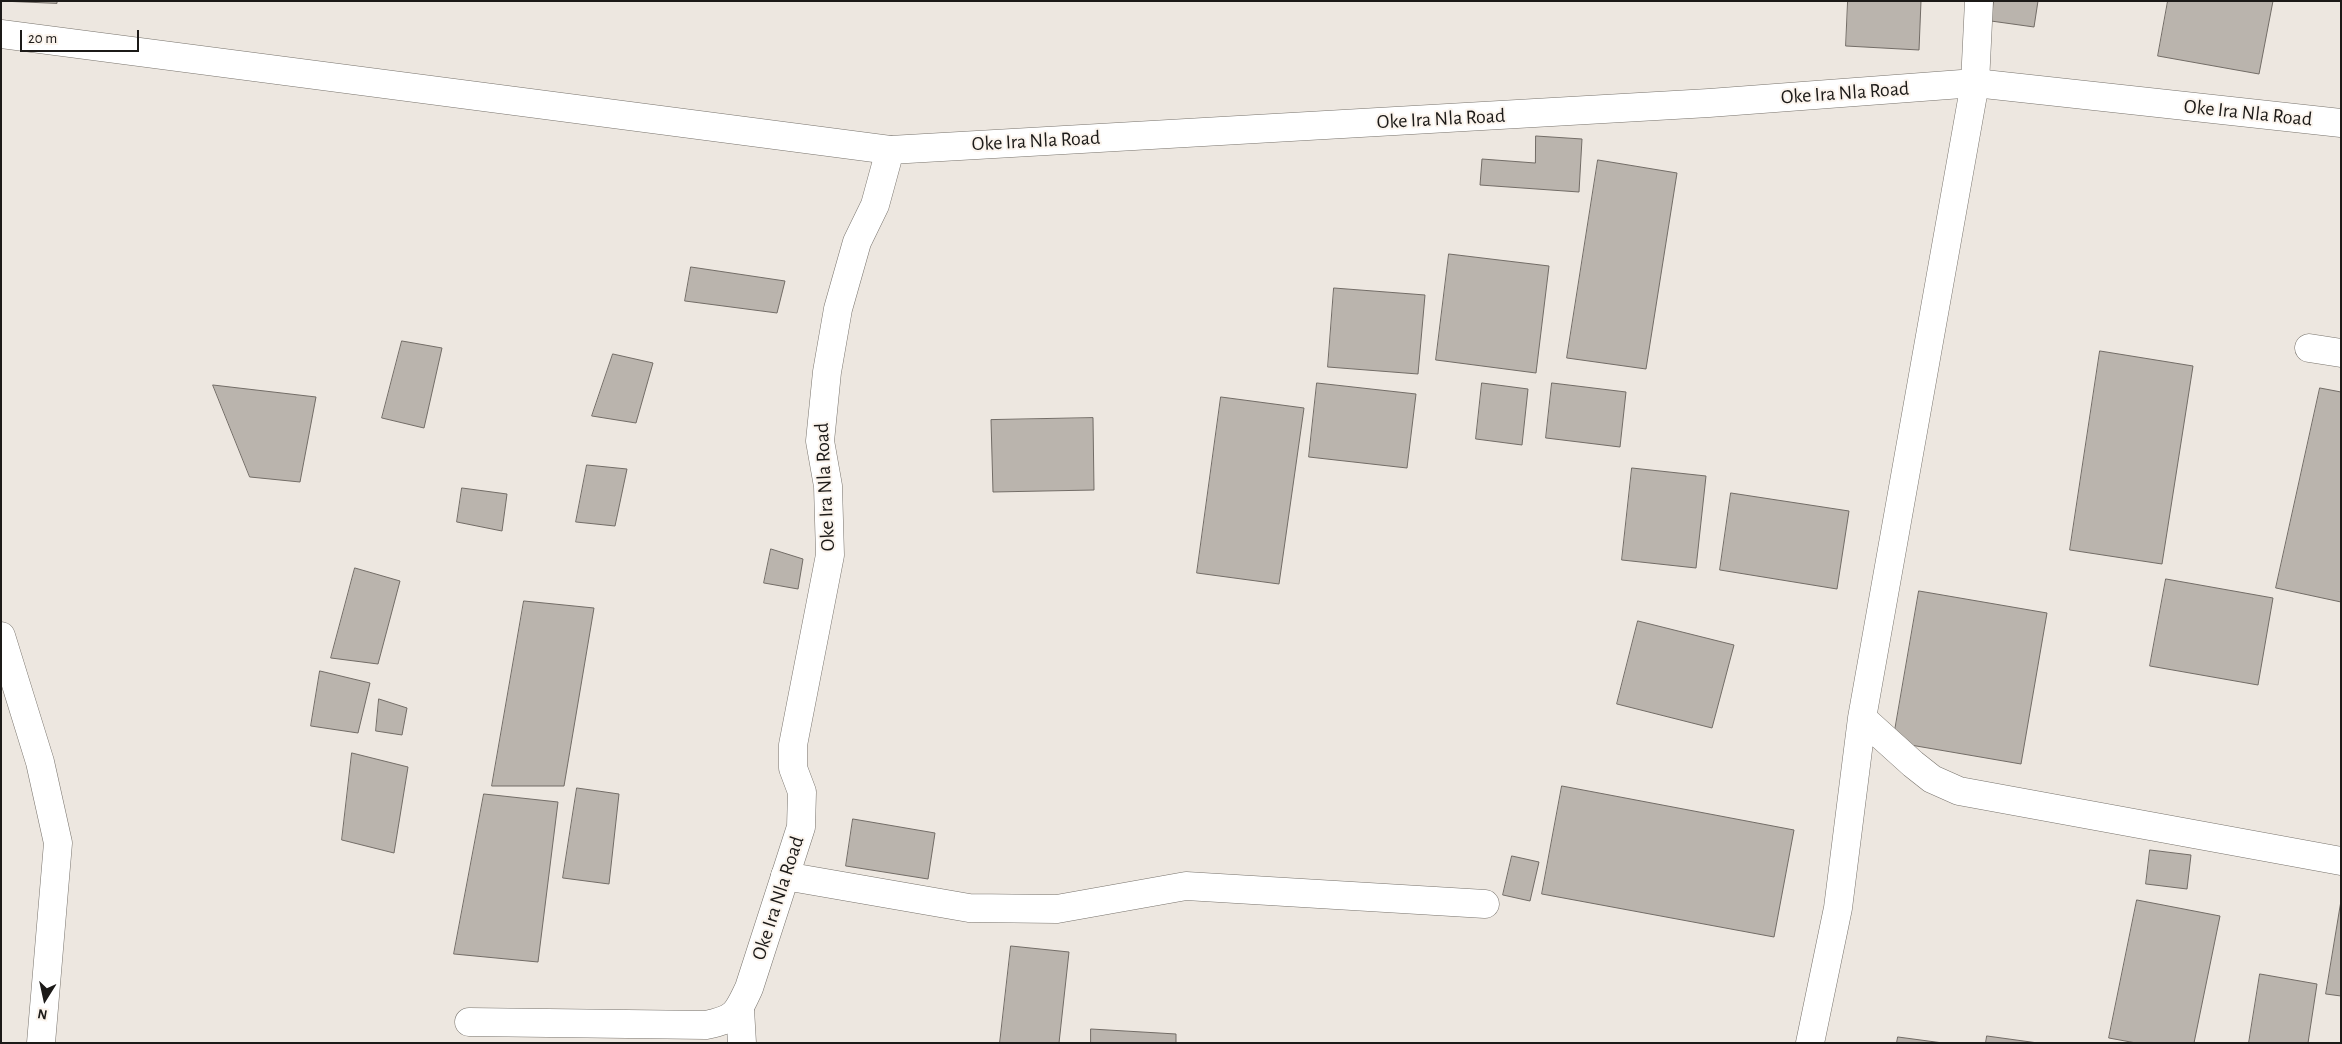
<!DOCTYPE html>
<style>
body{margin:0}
#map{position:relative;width:2342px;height:1044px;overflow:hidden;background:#ede7e0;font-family:"Alegreya Sans",sans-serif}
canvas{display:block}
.frame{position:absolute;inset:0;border:2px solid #1c1a18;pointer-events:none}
.north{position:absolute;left:20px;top:974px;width:50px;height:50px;-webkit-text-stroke:4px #fbf4ed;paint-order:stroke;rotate:190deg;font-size:14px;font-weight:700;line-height:20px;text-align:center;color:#1c1a18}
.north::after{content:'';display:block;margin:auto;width:18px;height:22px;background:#1c1a18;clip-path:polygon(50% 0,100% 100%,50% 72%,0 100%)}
.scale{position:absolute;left:20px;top:30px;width:119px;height:22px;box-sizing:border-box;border:2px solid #1c1a18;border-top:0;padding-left:6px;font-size:15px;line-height:18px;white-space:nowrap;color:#1c1a18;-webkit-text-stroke:4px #fbf4ed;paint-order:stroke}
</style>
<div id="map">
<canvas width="2342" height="1044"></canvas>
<div class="frame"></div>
<div class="north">N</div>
<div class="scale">20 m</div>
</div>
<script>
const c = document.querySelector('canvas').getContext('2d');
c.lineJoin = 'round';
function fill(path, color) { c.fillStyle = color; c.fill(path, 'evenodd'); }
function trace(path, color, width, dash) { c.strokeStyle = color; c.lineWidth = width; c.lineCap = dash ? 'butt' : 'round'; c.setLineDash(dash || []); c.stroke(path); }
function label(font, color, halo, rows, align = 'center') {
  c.font = font + ' "Alegreya Sans",sans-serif'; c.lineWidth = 4; c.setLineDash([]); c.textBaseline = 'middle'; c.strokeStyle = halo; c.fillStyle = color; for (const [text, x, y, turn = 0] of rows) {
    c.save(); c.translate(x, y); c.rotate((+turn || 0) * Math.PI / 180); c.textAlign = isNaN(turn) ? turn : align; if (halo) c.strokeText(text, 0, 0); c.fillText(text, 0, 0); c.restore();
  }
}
const building = new Path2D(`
 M1 1H57V3Z
 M1848 1H1921L1919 50 1846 46Z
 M1994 1H2038L2034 27 1991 21Z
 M2168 1H2273L2259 74 2158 56Z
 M1536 136 1582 139 1579 192 1480 185 1482 159 1535 163Z
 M1598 160 1677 173 1646 369 1567 358Z
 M1449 254 1549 266 1536 373 1436 360Z
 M691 267 785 281 777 313 685 301Z
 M1334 288 1425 295 1418 374 1328 367Z
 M402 341 442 348 424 428 382 418Z
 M2100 351 2193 366 2162 564 2070 550Z
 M613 354 653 363 636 423 592 416Z
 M1317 383 1416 394 1407 468 1309 457Z
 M1482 383 1528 389 1522 445 1476 439Z
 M1552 383 1626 392 1620 447 1546 438Z
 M213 385 316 397 300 482 250 477Z
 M2320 388 2341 392V602L2276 588Z
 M1221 397 1304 408 1279 584 1197 573Z
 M1093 418 1094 490 993 492 991 420Z
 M587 465 627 469 615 526 576 522Z
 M1632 468 1706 476 1696 568 1622 560Z
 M462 488 507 494 502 531 457 522Z
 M1731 493 1849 511 1837 589 1720 570Z
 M771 549 803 559 798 589 764 583Z
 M355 568 400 581 378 664 331 658Z
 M2166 579 2273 598 2258 685 2150 666Z
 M1919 591 2047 613 2021 764 1893 742Z
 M524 601 594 608 564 786H492Z
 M1638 621 1734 645 1712 728 1617 704Z
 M320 671 370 683 358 733 311 726Z
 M379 699 407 708 402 735 376 731Z
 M352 753 408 767 394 853 342 840Z
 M1562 786 1794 830 1774 937 1542 894Z
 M577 788 619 794 609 884 563 878Z
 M484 794 558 802 538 962 454 954Z
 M853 819 935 833 928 879 846 866Z
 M2150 850 2191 855 2187 889 2146 884Z
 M1512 856 1539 862 1530 901 1503 895Z
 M2137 900 2220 916 2194 1043H2136L2109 1038Z
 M2341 901V996L2326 994Z
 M1011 946 1069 952 1059 1043H1000Z
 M2260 974 2317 984 2308 1043H2249Z
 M1091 1029 1176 1034V1043H1091Z
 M1987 1036 2038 1043H1986Z
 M1898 1037 1943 1043H1897Z`);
fill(building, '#bab4ad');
trace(building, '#726c66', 1);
const street = new Path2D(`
 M1 34 890 150
 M2309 348 2341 353
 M1 636 40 762 58 843 41 1043
 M1862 718 1913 764 1932 779 1959 791 2341 861
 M785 876 969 908 1057 909 1186 886 1485 904
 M740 1009 742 1043
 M1810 1043 1838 908 1862 718 1975 83 1979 1`);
const secondary = new Path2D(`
 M469 1022 706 1025C735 1019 737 1014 749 988L801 827 802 792 793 768V745L830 555 828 486 820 441 827 372 838 309 857 242 875 205 890 150 1709 103 1975 83 2341 123`);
trace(street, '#78736c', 29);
trace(secondary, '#78736c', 29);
trace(street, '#fff', 28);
trace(secondary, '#fff', 28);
label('20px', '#1c1a18', '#fbf4ed', [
 ["Oke Ira Nla Road",1845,93,-4],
 ["Oke Ira Nla Road",2248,113,6],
 ["Oke Ira Nla Road",1441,119,-3],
 ["Oke Ira Nla Road",1036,141,-3],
 ["Oke Ira Nla Road",825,487,-93],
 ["Oke Ira Nla Road",778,898,-72]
]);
</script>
